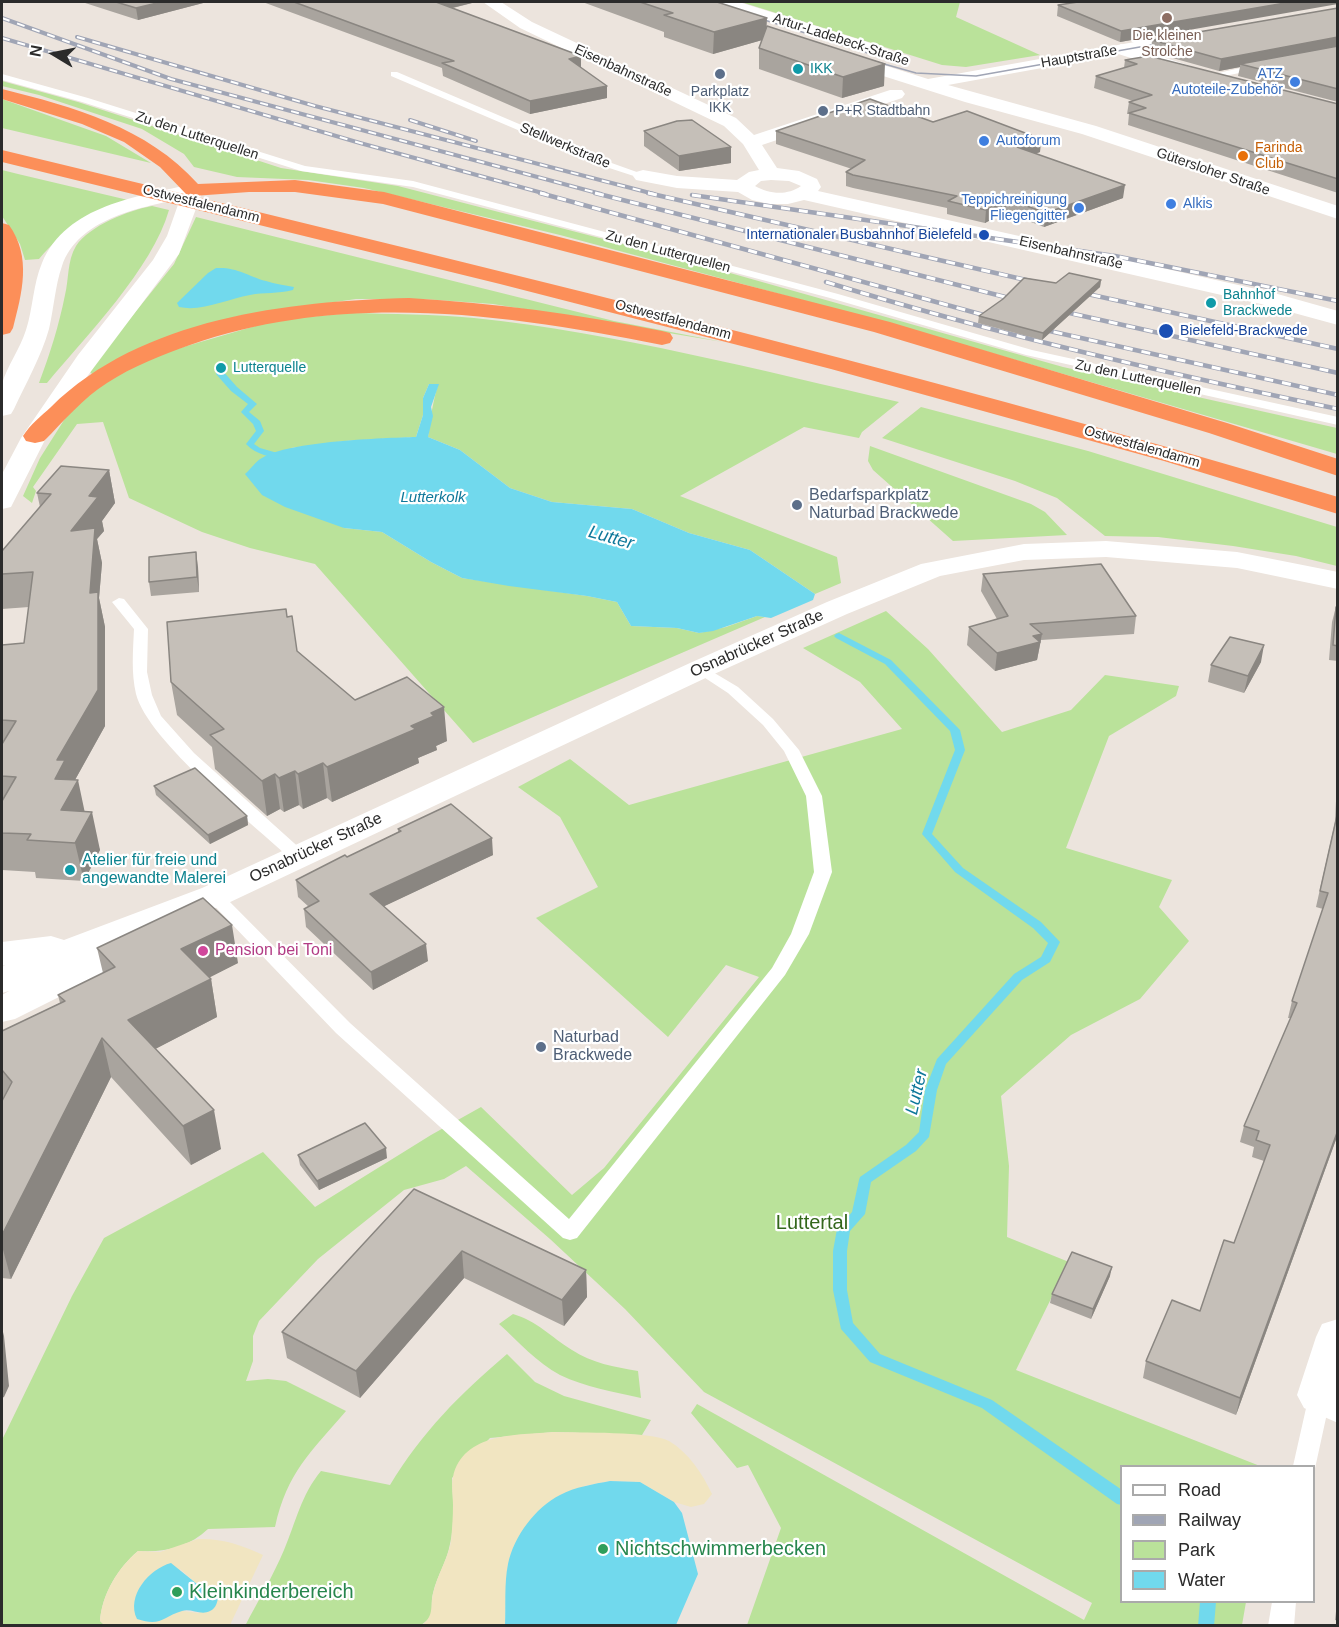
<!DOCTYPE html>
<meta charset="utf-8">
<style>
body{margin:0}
#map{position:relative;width:1339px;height:1627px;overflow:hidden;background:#ece4dd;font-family:Helvetica,sans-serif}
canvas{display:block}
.frame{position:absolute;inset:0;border:3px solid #2b2b2b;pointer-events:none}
.legend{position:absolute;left:1120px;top:1465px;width:195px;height:138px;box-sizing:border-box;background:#fff;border:2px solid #aaa;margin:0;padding:8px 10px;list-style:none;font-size:18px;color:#2b2b2b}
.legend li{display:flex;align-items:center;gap:12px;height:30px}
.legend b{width:30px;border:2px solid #aaa}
.north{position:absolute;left:24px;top:24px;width:60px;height:60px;-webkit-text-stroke:4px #fff;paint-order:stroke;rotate:280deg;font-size:16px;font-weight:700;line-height:24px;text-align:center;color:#2b2b2b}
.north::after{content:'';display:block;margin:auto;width:21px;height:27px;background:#2b2b2b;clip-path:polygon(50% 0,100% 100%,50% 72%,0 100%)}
</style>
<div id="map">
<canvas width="1339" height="1627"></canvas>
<div class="frame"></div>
<ul class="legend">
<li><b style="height:8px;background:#fff"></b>Road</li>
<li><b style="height:8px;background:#a0a5b5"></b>Railway</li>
<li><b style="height:16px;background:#bae29a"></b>Park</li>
<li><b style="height:16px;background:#71d9ed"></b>Water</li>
</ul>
<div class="north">N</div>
</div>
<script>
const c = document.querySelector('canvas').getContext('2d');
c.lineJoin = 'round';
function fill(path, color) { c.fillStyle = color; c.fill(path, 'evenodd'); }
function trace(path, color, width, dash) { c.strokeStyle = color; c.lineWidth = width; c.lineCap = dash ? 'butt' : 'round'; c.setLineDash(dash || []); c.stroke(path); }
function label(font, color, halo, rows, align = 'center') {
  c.font = font + ' Helvetica,sans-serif'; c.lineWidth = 4.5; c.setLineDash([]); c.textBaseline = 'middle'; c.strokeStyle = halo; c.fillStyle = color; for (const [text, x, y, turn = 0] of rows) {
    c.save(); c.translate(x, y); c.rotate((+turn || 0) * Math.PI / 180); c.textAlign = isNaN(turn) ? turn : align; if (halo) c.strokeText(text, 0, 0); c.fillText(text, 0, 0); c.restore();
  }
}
fill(new Path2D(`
 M741 2H960L956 17 1040 55 966 67 942 65Z
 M2 81 78 102 281 168 398 186 677 258 1063 367 1337 428V454L906 328 560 235 364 188 308 180 237 177 194 167 184 154 142 129 39 95 2 86Z
 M2 99 106 136 151 163 2 128Z
 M2 170 18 174 128 200C90 218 67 226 39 259L25 260 20 244 2 216Z
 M152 206 169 210C152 269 87 335 47 383H39C50 354 59 325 65 295 69 279 67 261 76 246 89 226 129 210 152 206Z
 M196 217 614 321 723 342 493 304 423 299H356L239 316 191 329 93 375 90 372 104 351 174 264Z
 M351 313C392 314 433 314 474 318 617 333 758 370 899 402L862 432 859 438 804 427 680 496 837 557 841 583 815 594 750 550 689 533 632 509 552 502 510 488 460 450 428 437C430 419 433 402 438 384H429L423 398V415L416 437 345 441 291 448 344 528 382 532 431 562 462 578 587 596 617 602 631 626 677 628 699 633 726 627 757 616 765 617 473 743 315 564 250 548 202 532 129 498 103 422 77 424 33 487 36 491 32 503 23 496 40 458 66 417 90 391 142 359 276 320Z
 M921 407 1088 451 1337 527V566L1296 556 1233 546 1158 537 1105 536 1057 498 1015 481 882 438Z
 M870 446 1031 504 1045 512 1067 535 953 541 873 470 868 461Z
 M886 611 928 649 1002 732 1071 710 1105 675 1179 686 1176 696 1109 736 1066 848 1172 880 1159 907 1189 941 1140 999 1071 1035 1001 1096 1009 1166 1007 1237 1069 1262 1016 1370 1260 1466H1122V1602H1246L1242 1625H747L781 1528 748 1465 737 1468 691 1413 697 1404 1084 1620 1092 1603 704 1392 625 1309 550 1239 466 1166 444 1179 404 1190 318 1259 259 1321 253 1336V1361L246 1381 268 1379 286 1381 346 1411C311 1452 287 1472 275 1527L208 1529C189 1547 164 1553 138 1551 118 1568 102 1594 100 1621L105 1625H2V1440L72 1296 104 1238 263 1152 315 1207 431 1135 481 1107 572 1195 604 1168 759 977 726 965 668 1037 536 918 598 887 560 817 518 787 570 759 629 805 902 729 860 682 803 648Z
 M513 1314C537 1321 551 1337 572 1350 592 1363 614 1367 638 1371L641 1398C614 1392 585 1387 560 1375 537 1363 518 1341 499 1324Z
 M507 1354 535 1382 564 1396 651 1420 642 1435 554 1432 490 1438 452 1478C453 1500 455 1523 450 1544 447 1561 437 1576 433 1593 429 1609 438 1614 421 1625L245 1626C258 1601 273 1576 284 1550 296 1522 301 1495 321 1471L390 1485C423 1431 459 1395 507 1354Z`), '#bae29a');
fill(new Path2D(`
 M554 1432C579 1433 650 1431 669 1441 689 1453 702 1473 712 1494L704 1504 691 1507 674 1502 640 1482 610 1481 584 1486 508 1564 505 1625 421 1626C436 1615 429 1605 434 1590 438 1574 448 1558 451 1542 452 1530 453 1517 453 1505 453 1496 451 1486 453 1477 463 1432 518 1435 554 1432Z
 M198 1539C220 1538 243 1545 263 1555L230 1625 105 1626 100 1621C102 1594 118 1568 138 1551L160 1552ZM180 1569 197 1584 214 1590 199 1613 182 1611Z`), '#f1e5c1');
fill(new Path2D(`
 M216 268C238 267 247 276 266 281 275 284 285 285 294 287L293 290C278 294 264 292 250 295 227 299 202 312 179 307L177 303 208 273Z
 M429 384H439L431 407 433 416 428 437 460 450 510 488 552 502 632 509 689 533 750 550 815 594 813 600 771 618 757 616 713 631 699 633 677 628 631 626 617 602 587 596 509 586 462 578 431 562 382 532 344 528 285 507 262 495 245 474C251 469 256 461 262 458 289 441 383 438 416 437L423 415V398Z
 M610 1481 640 1482 674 1502 682 1513 698 1574 676 1625H505C506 1606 504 1584 508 1564 514 1536 535 1508 560 1495 575 1487 594 1484 610 1481Z
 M171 1563 197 1584 214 1590 219 1595C217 1601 217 1608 210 1611 201 1616 191 1608 182 1611 162 1617 161 1627 137 1619 126 1596 149 1569 171 1563Z`), '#71d9ed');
fill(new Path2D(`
 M216 370H222L237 387 257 404 249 412 260 421 264 431 254 444 260 448 288 456V460H285C271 457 256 455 246 444L256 431 253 424 241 412 248 404 231 391 216 374Z
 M839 633 891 660 960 730 965 750 932 834 963 868 1041 922 1060 942 1050 962 1022 980 946 1064 937 1090 929 1137 916 1151 871 1182 865 1214 850 1231 847 1251V1290L853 1323 880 1354 992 1400 1122 1490V1505L1117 1504 982 1408 870 1362 841 1329 833 1290V1251L837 1229 852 1212 859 1180 860 1177 906 1145 919 1132 925 1090 937 1059 1014 974 1041 957 1048 943 1033 928 955 872 922 834 955 750 950 731 885 664 836 638 834 636 836 634Z
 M1200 1602H1216L1214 1626H1198Z`), '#71d9ed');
fill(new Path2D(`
 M1262 63 1265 64V68L1209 79 1205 76Z
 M391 72H397L606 161 648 176 643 179 600 165 391 76Z
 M2 74 88 98 305 166 413 181 838 294 1032 350 1338 417V425L1026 355 830 298 413 187 301 171 82 102 2 80Z
 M119 598 124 599 148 629 147 672 152 695 161 716 194 753 304 852 306 856 304 860H292C253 824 148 741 136 694 131 673 133 651 134 629L112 602Z
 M701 665 738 687 773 719 799 750 822 796 832 872 809 934 785 975 577 1238 570 1240 563 1238 336 1033 205 896 208 892H220L350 1023 569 1219 772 968 791 934 814 872 806 796 784 751 763 725 728 693 696 672 694 669Z
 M1320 1386 1328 1388 1331 1395 1314 1473V1466H1293L1309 1395 1312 1388Z
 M1272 1602H1296L1294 1626H1268Z`), '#fff');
fill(new Path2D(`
 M483 2H501L532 22 736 118 754 135 890 90H902L905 94 902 98 762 145 777 168 799 171 817 179 821 187 818 191 1274 293 1338 311V325L1261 304 804 200 788 204H769L752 200 738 192 677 188 636 180 633 176 636 172 643 170 677 176 737 180 749 172 759 170 743 144 724 126 520 28ZM771 180 789 181 801 186C787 196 769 194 755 186L761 181Z
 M1121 44 1191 66 1194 70 1191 74 1185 75 1115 53 1113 49Z
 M1338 1319V1423L1304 1408 1297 1395 1316 1337 1322 1324Z`), '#fff');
fill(new Path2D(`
 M717 2H739L880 46 882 50 880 54H868L719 5Z
 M1196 31 1204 36 1202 39 948 85 1096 126 1338 206V219L1082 134 965 102 836 61 834 57 836 53 842 52 928 79Z
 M193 184 200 186 203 190 179 254 71 398 46 438 11 507 2 509V474L21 438 78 355 153 260 167 236 180 199C138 208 78 219 62 266 55 286 54 308 49 329 41 357 26 383 14 409L11 414 2 416C2 406 0 394 2 384 7 366 20 349 26 330 33 308 33 284 42 263 66 205 139 196 193 184Z
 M1106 541 1237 552 1338 572V589L1237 568 1106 557 1024 560 940 576 847 614 712 675 226 904 110 948 119 951 124 959 119 967 15 1019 2 1022V995L9 991 2 993V967L5 965 2 966V942L51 936 64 940 202 888 690 663 827 602 921 564 1024 544Z`), '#fff');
fill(new Path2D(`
 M2 89C74 107 147 127 198 184L295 180 384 192 890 322 1227 423 1338 459V476L1209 433 874 332 383 204 295 192H249L193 196 186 194 160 167 124 142 82 124 2 99Z
 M2 150C449 258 897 365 1338 497V514L1164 461 831 369 500 284 2 162Z
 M2 223 9 225C32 257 22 293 13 328L10 333 2 335Z
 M409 298C495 303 578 314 662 331L670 333 673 338 670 343 662 345C506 314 344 291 190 345 162 355 133 366 107 383 83 398 64 421 44 441L35 443 26 441 23 436C30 425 41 416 51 407 141 318 288 301 409 298Z`), '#fc8f59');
trace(new Path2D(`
 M752 16 880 57
 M870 60 916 73 976 76 1168 42`), '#a0a5b5', 1.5);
const railFar1 = new Path2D(`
 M2 18 171 79 601 194
 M77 37 315 106 654 194
 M2 38 360 143 546 194
 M410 120 476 141`);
const rail = new Path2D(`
 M540 193 998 319
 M595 193 1021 301
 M648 193 1039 283
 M692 195 1115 256 1338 301
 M826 282C994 334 1166 373 1338 409
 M1074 291 1338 349
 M1056 310 1338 373
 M1036 328 1338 395`);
trace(railFar1, '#a0a5b5', 4);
trace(rail, '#a0a5b5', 4.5);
trace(railFar1, '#fff', 2, [8]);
trace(rail, '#fff', 3, [9]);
fill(new Path2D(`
 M82 2H207L138 20Z
 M263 2H476L453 8 581 68 607 98 530 114 443 76 442 68Z
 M582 2H717L766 29 884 86 842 98 759 69V48L762 40 713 54 664 37V32Z
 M1338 2 1120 42 1057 16 1058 5Z
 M1338 8V102L1238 76 1240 67 1219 71 1151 52 1152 40Z
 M1125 60 1338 104V193L1128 125 1129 114H1127L1129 102 1133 101 1094 88 1096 76 1124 68Z
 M933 122 1041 139 1040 152 1036 154 1123 198 1044 227 1005 212 985 223 947 214V208L853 188 846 186V172L852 169 776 144V131Z
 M644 131 731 147V163L679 171 644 146Z
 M1101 280 1100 287 1042 340 978 323 979 316 1056 283Z
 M109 470 115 503 102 521 104 531 97 539 102 563 99 598 105 627V726L75 780 84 812 100 850 84 881 36 878 35 872 2 870V645L24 643 29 607 2 609V551L40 507 37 493Z
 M198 567 199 592 151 596 149 582Z
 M983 574 1136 616 1134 634 1041 640 1037 660 995 671 967 645 969 627 997 619 981 591Z
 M1336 607H1338V661L1329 660 1332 622Z
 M287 617 297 651 355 700 447 741 436 746 437 750 418 758 419 763 332 802 327 798 303 809 299 805 284 812 280 809 267 816 215 769 212 747 177 715 171 682Z
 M1261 662 1244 693 1208 682 1211 665Z
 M1337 780 1338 1134 1236 1415 1143 1378 1146 1361 1200 1311 1234 1243 1264 1161 1252 1157 1254 1147 1240 1142 1244 1126 1291 1018H1288L1292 1001 1323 909 1316 907 1335 822Z
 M154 786 247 816 248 825 210 844 156 795Z
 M398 829 493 855 384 906 428 961 373 990 306 927 304 909 309 907 298 897 296 880 347 857 398 832Z
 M97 948 238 963 209 977 211 979 217 1017 155 1049 221 1149 191 1165 111 1077 11 1279 2 1278V1101L3 1098 2 1096V1031L60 1003 58 995 103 973Z
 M298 1155 387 1158 319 1190 300 1165Z
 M414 1189 586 1270 587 1297 564 1326 464 1278 360 1398 287 1358 282 1332Z
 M1110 1276 1091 1319 1050 1303 1052 1294Z
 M1338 1594V1621L1335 1620Z`), '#a9a49e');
fill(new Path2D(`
 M161 2H207L138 20 136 8Z
 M434 2H476L435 12Z
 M1291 2H1338V4L1120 42 1121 31Z
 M767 18 766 39 713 54 714 32Z
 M1338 37V48L1240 64V67L1219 71 1221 59Z
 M581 56V69L569 59Z
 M885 64 884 86 842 98 843 77Z
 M607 86V98L530 114V101Z
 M1041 139 1040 152 1016 160 1017 147Z
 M731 147V163L679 171V156Z
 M1125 185 1123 198 1044 227 1046 213Z
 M1007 199 1005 212 985 223 986 210Z
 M1101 280 1100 287 1042 340 1043 333Z
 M109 470 115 503 102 521 104 531 97 539 102 563 99 598 105 627V726L71 787 78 780 86 818 68 842 55 779 57 760 71 531 89 496Z
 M196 552 198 567 199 592 197 577Z
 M1042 634 1037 660 995 671 997 653 1033 636Z
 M1264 645 1261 662 1244 693 1248 676Z
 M444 707 447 741 436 746 437 750 418 758 419 763 332 802 327 767 411 726 431 713Z
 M323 763 327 798 303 809 298 774Z
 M295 771 299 805 284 812 279 778Z
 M275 774 280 809 267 816 262 781Z
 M92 812 100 850 84 881 75 843Z
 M247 816 248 825 210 844 208 835Z
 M492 838 493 855 372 912 370 894Z
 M232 925 238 963 189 988 181 949Z
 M426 944 428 961 373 990 371 972Z
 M211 979 217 1017 136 1059 128 1020Z
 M102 1038 111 1077 11 1279 2 1246V1235Z
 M214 1110 221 1149 191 1165 183 1126Z
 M1338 1130V1134L1236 1415 1240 1398Z
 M386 1148 387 1158 319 1190 317 1181Z
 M462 1251 464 1278 360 1398 356 1371Z
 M1112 1267 1110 1276 1091 1319 1093 1309Z
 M586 1270 587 1297 564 1326 562 1300Z
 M2 1328 4 1336 9 1386 4 1397 2 1398Z`), '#8a8681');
const building = new Path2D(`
 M116 2H161L136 8Z
 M294 2H436L581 56 569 59 607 86 530 101 442 63 454 61Z
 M640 2H717L767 18 714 32 664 15 673 13Z
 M1078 2H1291L1121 31 1058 5Z
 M1338 8V37L1221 59 1152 40Z
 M767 26 885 64 843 77 759 48Z
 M1338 46V89L1240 64Z
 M1149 56 1338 104V179L1129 113 1146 108 1129 102 1152 95 1096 76 1137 64 1125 60Z
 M870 99 933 122 967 111 1041 139 1017 147 1125 185 1046 213 1007 199 986 210 948 201 957 196 853 175 846 172 865 160 776 131Z
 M692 120 731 147 679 156 644 131 677 121Z
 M1069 273 1101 280 1043 333 979 316 1003 299 1024 278 1056 283Z
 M61 466 109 470 89 496 98 497 71 531 95 528 90 593 98 592V690L57 760H65L55 779 78 780 61 810 92 812 75 843 27 840 31 834 2 833V801L16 777 2 776V744L16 721 2 720V645L24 643 33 572 2 574V551L51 494 37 493Z
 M196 552 197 577 149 582V557Z
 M1101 564 1136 616 1030 624 1042 634 1033 636 1040 642 997 653 969 627 1008 616 983 574Z
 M1336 607H1338V646L1333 645Z
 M286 609 287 617 292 616 297 651 355 700 407 677 444 707 431 713 434 716 411 726 416 729 327 767 323 763 298 774 295 771 279 778 275 774 262 781 210 735 224 729 171 682 167 622Z
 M1230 637 1264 645 1248 676 1211 665Z
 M195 768 247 816 208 835 154 786Z
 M451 804 492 838 370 894 426 944 371 972 304 909 319 901 296 880 345 855 347 857 401 831 398 829Z
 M1338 811V1130L1240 1398 1146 1361 1172 1300 1200 1311 1224 1240 1234 1243 1270 1145 1256 1140 1259 1131 1244 1126 1297 1003 1292 1001 1328 893 1320 891Z
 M203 898 232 925 181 949 211 979 128 1020 214 1110 183 1126 102 1038 2 1235V1101L12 1082 2 1070V1031L65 1001 58 995 115 967 97 948Z
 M365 1123 386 1148 317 1181 298 1155Z
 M414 1189 586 1270 562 1300 462 1251 356 1371 282 1332Z
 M1072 1252 1112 1267 1093 1309 1052 1294Z
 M2 1351 3 1369 2 1373Z`);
fill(building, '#c5bfb8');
trace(building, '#8a8681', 1.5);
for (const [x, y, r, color] of [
 [1167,18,6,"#8d6e63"],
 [798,69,6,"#0f9aa8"],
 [720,74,6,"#5c6f8a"],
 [1295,82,6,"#3f7fe0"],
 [823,111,6,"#5c6f8a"],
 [984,141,6,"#3f7fe0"],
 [1243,156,6,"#e8710a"],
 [1171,204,6,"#3f7fe0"],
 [1079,208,6,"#3f7fe0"],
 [984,235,6,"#1a4fb4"],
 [1211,303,6,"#0f9aa8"],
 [1166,331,8,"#1a4fb4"],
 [221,368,6,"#0f9aa8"],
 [797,505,6,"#5c6f8a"],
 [70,870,6,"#0f9aa8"],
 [203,951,6,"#d1479c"],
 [541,1047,6,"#5c6f8a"],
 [603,1549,6,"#2e9e5b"],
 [177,1592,6,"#2e9e5b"]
]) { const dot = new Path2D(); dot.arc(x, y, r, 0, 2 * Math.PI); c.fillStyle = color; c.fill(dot); trace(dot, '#fff', 2); }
label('14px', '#785e54', '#fff', [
 ["Die kleinen",1167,36],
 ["Strolche",1167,52]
]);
label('14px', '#2b2b2b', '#fff', [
 ["Artur-Ladebeck-Straße",841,40,18],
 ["Hauptstraße",1079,57,-10],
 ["Eisenbahnstraße",623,71,25],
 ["Zu den Lutterquellen",197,136,18],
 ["Stellwerkstraße",565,146,23],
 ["Gütersloher Straße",1213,172,19],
 ["Ostwestfalendamm",201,204,14],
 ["Zu den Lutterquellen",668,252,15],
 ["Eisenbahnstraße",1071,253,13],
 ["Ostwestfalendamm",673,320,15],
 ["Zu den Lutterquellen",1138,378,12],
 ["Ostwestfalendamm",1142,447,16]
]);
label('14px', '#0d838f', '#fff', [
 ["IKK",810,69],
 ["Bahnhof",1223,295],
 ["Brackwede",1223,311],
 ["Lutterquelle",233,368]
], 'left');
label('14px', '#366cbe', '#fff', [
 ["ATZ",1283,74],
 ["Autoteile-Zubehör",1283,90],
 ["Autoforum",996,141,"left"],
 ["Teppichreinigung",1067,200],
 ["Fliegengitter",1067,216],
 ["Alkis",1183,204,"left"]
], 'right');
label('14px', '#4e5e75', '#fff', [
 ["Parkplatz",720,92],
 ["IKK",720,108],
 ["P+R Stadtbahn",835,111,"left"]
]);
label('14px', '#c56008', '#fff', [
 ["Farinda",1255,148],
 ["Club",1255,164]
], 'left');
label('14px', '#164399', '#fff', [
 ["Internationaler Busbahnhof Bielefeld",972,235],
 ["Bielefeld-Brackwede",1180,331,"left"]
], 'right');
label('italic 15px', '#0f789a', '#fff', [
 ["Lutterkolk",433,498]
]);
label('16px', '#4e5e75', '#fff', [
 ["Bedarfsparkplatz",809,496],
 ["Naturbad Brackwede",809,514],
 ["Naturbad",553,1038],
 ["Brackwede",553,1056]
], 'left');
label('16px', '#2b2b2b', '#fff', [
 ["Osnabrücker Straße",757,644,-24],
 ["Osnabrücker Straße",316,848,-25]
]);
label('16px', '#0d838f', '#fff', [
 ["Atelier für freie und",82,861],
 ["angewandte Malerei",82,879]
], 'left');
label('16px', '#b23c85', '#fff', [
 ["Pension bei Toni",215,951]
], 'left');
label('italic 18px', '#0f789a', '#fff', [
 ["Lutter",611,538,16],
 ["Lutter",917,1092,-77]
]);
label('20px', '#33671b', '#fff', [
 ["Luttertal",812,1223]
]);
label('20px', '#27864d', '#fff', [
 ["Nichtschwimmerbecken",615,1549],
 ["Kleinkinderbereich",189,1592]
], 'left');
</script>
